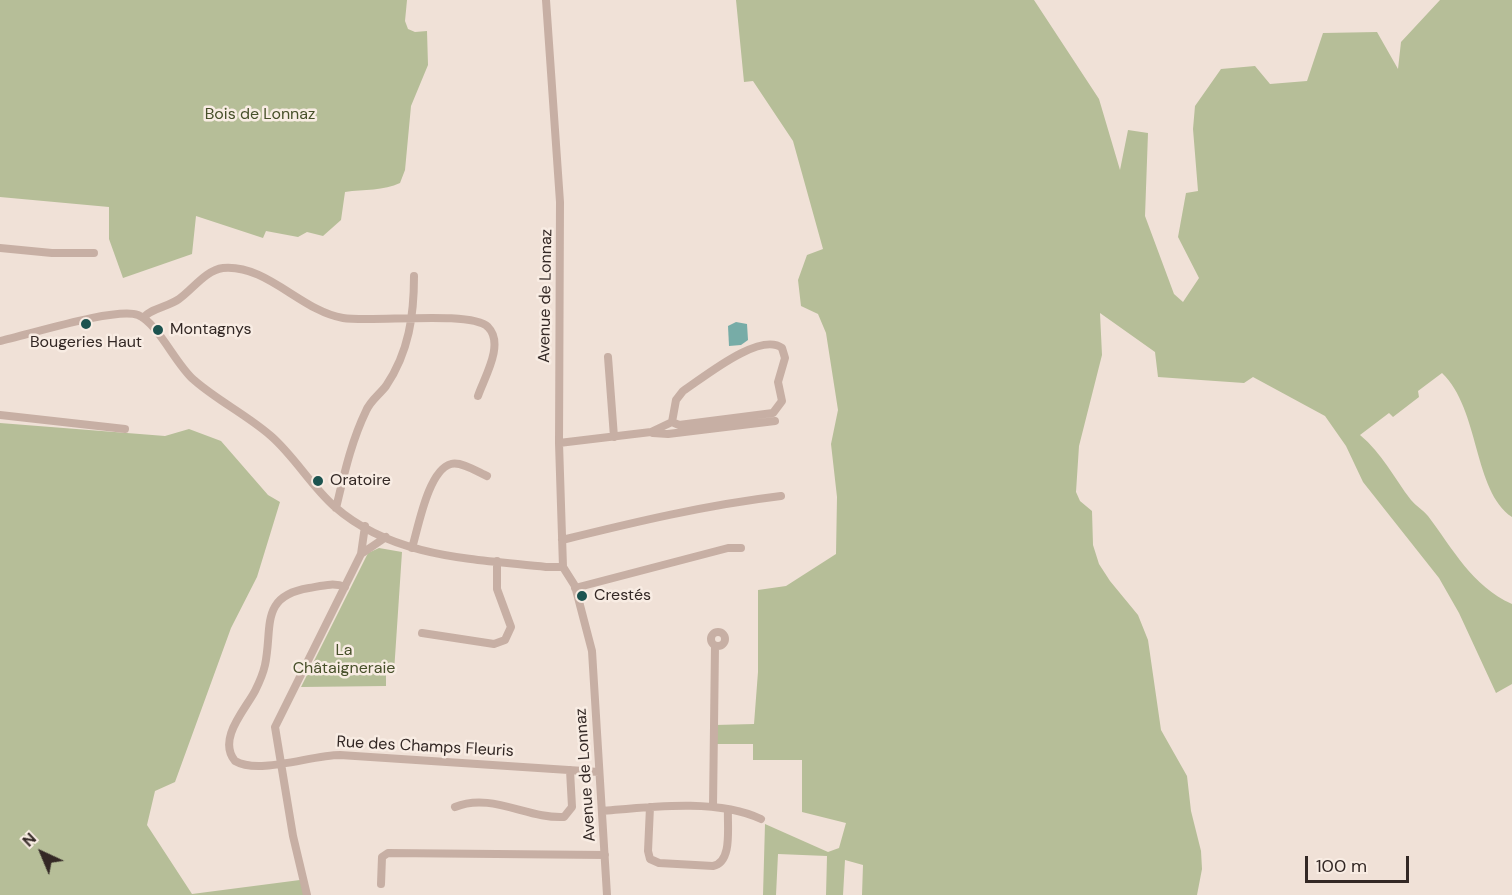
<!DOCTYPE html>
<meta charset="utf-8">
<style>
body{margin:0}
#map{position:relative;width:1512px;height:895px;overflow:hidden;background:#f0e1d7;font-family:"DM Sans",sans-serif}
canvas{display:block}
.north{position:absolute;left:12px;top:823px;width:60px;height:60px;-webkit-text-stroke:4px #f8ece3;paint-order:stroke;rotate:316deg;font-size:16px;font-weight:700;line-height:24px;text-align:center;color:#332825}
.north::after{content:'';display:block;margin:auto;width:21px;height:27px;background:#332825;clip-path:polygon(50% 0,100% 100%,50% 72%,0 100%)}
.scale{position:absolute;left:1305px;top:856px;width:104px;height:27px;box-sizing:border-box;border:3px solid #332825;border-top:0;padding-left:8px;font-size:18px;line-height:21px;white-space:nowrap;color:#332825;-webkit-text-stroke:4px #f8ece3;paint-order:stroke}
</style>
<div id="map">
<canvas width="1512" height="895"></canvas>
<div class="north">N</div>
<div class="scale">100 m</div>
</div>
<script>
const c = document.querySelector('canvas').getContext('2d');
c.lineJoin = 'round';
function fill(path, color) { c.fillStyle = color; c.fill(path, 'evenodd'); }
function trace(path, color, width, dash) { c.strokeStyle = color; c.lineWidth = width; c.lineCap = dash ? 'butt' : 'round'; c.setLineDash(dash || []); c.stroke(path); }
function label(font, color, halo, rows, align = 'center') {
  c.font = font + ' "DM Sans",sans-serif'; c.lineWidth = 5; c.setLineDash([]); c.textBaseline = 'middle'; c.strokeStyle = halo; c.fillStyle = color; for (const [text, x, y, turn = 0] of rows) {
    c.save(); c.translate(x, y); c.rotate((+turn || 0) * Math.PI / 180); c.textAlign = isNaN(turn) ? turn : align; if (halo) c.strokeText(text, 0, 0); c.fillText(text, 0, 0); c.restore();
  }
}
fill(new Path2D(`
 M0 0H407L405 21 408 29 415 32 427 31 428 65 411 106 405 170 400 183C384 191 364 189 345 192L341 220 323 236 307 232 298 237 266 231 263 238 196 216 192 254 123 278 109 239V207L0 197Z
 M736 0H1034L1099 99 1120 170 1128 130 1148 133 1145 216 1174 294 1183 302 1199 278 1178 237 1186 193 1198 191 1193 129 1195 106 1221 69 1255 66 1270 84 1307 81 1323 33 1377 32 1398 69 1401 42 1440 0H1512V517C1473 491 1480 409 1442 373L1418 391 1419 397 1393 417 1389 413 1360 435C1382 453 1394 478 1411 500 1416 506 1423 510 1428 516 1453 549 1472 586 1512 604V684L1496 693 1459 613 1439 578 1363 482 1346 446 1325 416 1253 377 1244 383 1158 377 1155 352 1100 313 1102 355 1079 446 1076 492 1080 501 1092 511 1093 545 1099 564 1110 581 1138 615 1148 640 1161 730 1187 776 1191 811 1201 851 1202 869 1197 895H862L863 865 845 860 843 895H826L827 856 778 854 776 895H763L765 824 828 852 839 848 846 823 802 812V760H753V744H715V725L754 724 758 672V590L786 586 836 554 837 497 831 444 838 410 826 333 818 314 801 306 798 280 807 255 823 249 793 141 753 81 744 82Z
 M0 423 165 436 189 429 221 441 268 495 280 502 257 577 231 628 175 782 155 791 147 825 192 894 300 880 304 895H0Z
 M379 548 402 552 394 672 386 671V686L301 687 368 553Z`), '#b6be98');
fill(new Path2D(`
 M736 322 747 324 748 340 741 345 729 346 728 326Z`), '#77aca7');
trace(new Path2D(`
 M546 0 560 202 559 443 563 567 575 586 592 651 607 895
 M0 248 52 253H94
 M143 318C151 308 168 307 179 299 192 290 206 270 223 268 267 264 301 311 343 318 371 323 470 310 488 327 505 344 484 378 478 396
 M0 341C28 335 115 307 138 315 158 323 176 365 194 380 218 401 247 415 271 436 295 457 311 486 335 507 393 558 474 559 546 567H563
 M608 357 614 437
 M0 415 125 429
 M653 433 668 434 775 421
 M559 443 651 432 672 422 679 425 773 413 782 401 778 382 785 358 782 348C760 331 703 378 683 391L676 400 672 422
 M336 508C344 475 351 442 366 411 370 401 380 394 386 386 409 352 414 315 414 276
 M562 540C635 522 706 505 781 496
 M412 548C418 529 428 470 451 464 461 461 478 472 487 476
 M361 554 386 537
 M345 587C334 582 321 586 309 588 259 596 273 628 265 665 263 674 259 683 255 691 245 710 217 739 235 761 259 775 311 755 340 755L599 772
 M575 588 728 548H741
 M711 639a7 7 0 1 1 14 0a7 7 0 1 1-14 0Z
 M422 633 494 644 505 640 511 627 497 589V561
 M455 807C491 792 528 819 564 817L572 807 570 770
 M650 807 648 851 650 859 659 863 713 866C733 862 727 826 728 810
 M713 807 715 646
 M602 811C648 807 718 798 761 819
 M381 884 382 857 388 853 605 855
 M307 895 293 836 275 727 361 554 365 526`), '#c7afa4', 8);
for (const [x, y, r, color] of [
 [86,324,6,"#1c534f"],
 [158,330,6,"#1c534f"],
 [318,481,6,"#1c534f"],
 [582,596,6,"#1c534f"]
]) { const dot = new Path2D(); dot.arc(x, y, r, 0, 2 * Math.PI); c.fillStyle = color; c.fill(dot); trace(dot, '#f8ece3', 2); }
label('16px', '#47502a', '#f8ece3', [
 ["Bois de Lonnaz",260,115],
 ["La",344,651],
 ["Châtaigneraie",344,669]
]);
label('16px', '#332825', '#f8ece3', [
 ["Avenue de Lonnaz",546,296,-89],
 ["Rue des Champs Fleuris",425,747,3],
 ["Avenue de Lonnaz",586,775,-94]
]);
label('16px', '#332825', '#f8ece3', [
 ["Montagnys",170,330],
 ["Bougeries Haut",86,343,"center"],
 ["Oratoire",330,481],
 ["Crestés",594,596]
], 'left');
</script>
